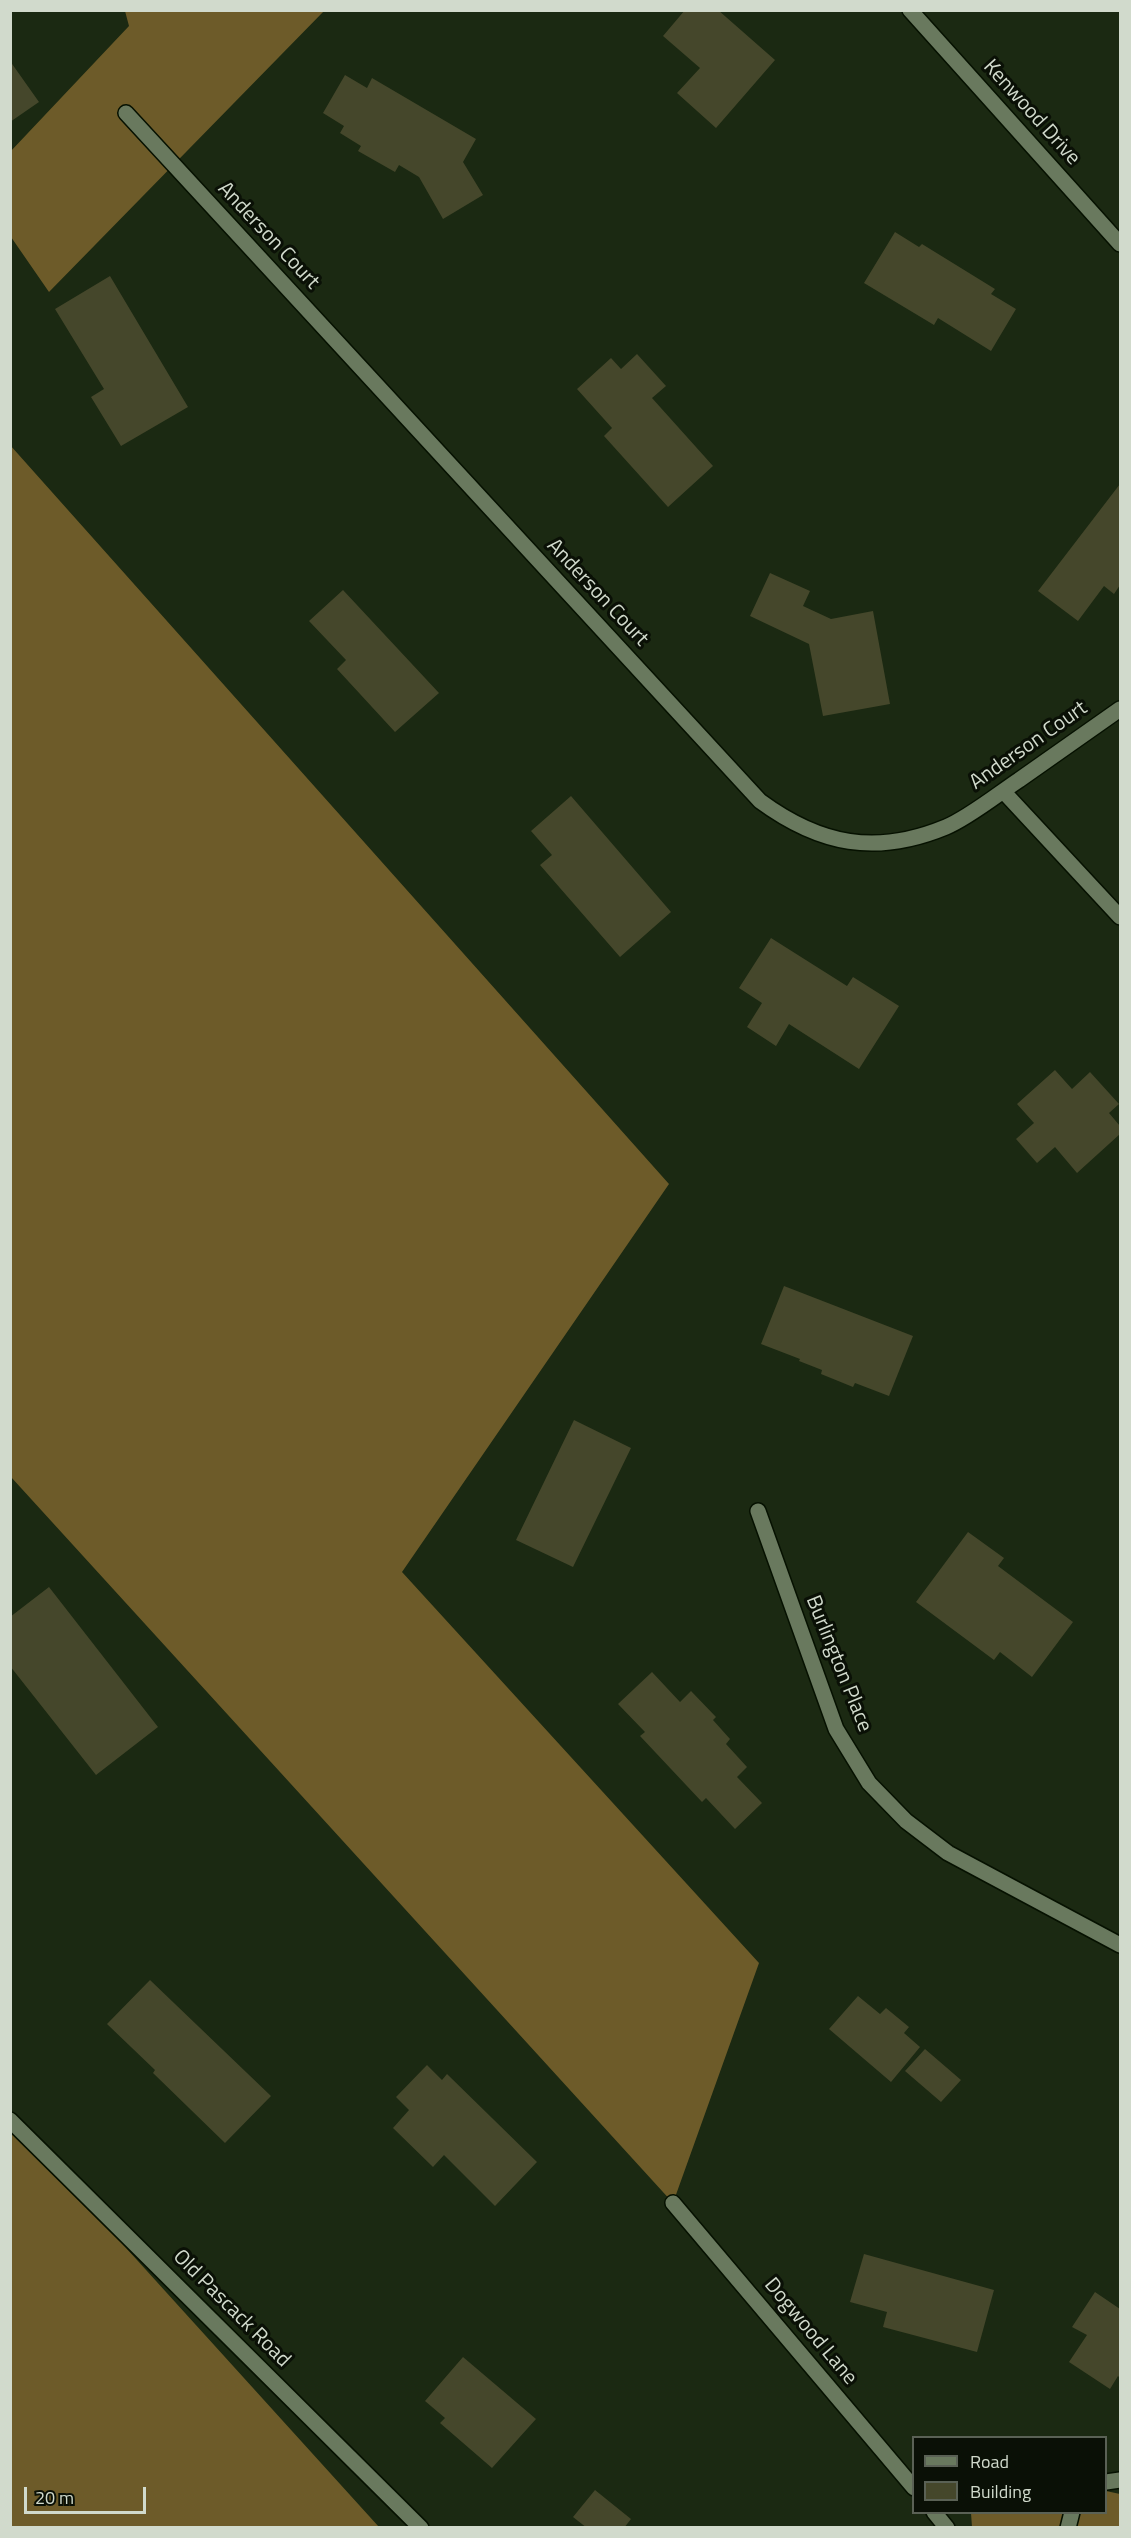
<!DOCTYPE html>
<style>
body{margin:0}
#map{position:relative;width:1131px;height:2538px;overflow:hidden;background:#1b2912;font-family:"Titillium Web",sans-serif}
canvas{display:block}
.frame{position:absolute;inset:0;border:12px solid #d1dacc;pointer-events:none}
.legend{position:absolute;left:912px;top:2436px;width:195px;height:78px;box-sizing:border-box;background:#0a1006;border:2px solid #5a6155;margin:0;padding:8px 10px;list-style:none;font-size:18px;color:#d1dacc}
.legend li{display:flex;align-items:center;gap:12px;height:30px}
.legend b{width:30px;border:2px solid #5a6155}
.scale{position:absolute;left:24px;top:2487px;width:122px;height:27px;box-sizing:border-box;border:3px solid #d1dacc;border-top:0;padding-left:8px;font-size:18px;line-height:21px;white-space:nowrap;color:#d1dacc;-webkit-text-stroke:4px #0a1006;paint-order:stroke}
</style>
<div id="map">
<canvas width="1131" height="2538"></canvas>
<div class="frame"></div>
<ul class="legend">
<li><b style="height:8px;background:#69795e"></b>Road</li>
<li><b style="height:16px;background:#45472b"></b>Building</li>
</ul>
<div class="scale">20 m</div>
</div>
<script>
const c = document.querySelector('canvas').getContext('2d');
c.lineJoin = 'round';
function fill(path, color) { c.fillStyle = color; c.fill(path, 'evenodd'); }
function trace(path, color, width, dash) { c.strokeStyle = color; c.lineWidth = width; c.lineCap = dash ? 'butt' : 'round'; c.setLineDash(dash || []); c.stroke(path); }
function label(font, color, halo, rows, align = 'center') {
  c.font = font + ' "Titillium Web",sans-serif'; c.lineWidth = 6; c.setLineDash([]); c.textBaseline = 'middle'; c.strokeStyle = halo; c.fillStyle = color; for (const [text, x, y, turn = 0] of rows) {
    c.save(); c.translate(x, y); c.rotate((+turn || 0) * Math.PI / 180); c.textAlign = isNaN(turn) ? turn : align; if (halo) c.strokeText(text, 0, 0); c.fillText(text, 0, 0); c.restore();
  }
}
fill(new Path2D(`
 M125 11H324L49 292 11 237 10 152 129 26Z
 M10 445 669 1184 402 1572 759 1963 673 2203 11 1477Z
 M11 2121 379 2527H11Z
 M1106 2491 1120 2494V2527H972L971 2513 1106 2512Z`), '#6d5b29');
fill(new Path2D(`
 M685 10H718L775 60 716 128 677 93 700 68 663 36Z
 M10 61 39 102 10 122Z
 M345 75 367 88 372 78 476 139 463 162 483 195 443 219 419 177 399 165 395 172 358 151 361 146 340 133 344 126 323 113Z
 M895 232 919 247 922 244 995 289 991 294 1016 309 991 351 938 318 934 325 864 283Z
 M110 276 188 407 121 446 91 397 104 389 55 309Z
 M637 354 666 386 652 398 713 466 668 507 604 436 612 428 577 389 611 358 621 369Z
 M1120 484V585L1114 594 1104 586 1078 621 1038 591Z
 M770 573 810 591 803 606 831 619 873 611 890 704 823 716 809 644 750 616Z
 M343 590 439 693 395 732 337 669 346 660 309 621Z
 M571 796 671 912 620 957 540 865 552 855 531 831Z
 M771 938 847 986 853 977 899 1006 859 1069 789 1024 776 1046 747 1027 762 1003 739 988Z
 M1055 1070 1072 1089 1090 1072 1119 1104 1109 1113 1120 1126V1134L1077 1173 1055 1147 1037 1163 1016 1139 1034 1123 1017 1104Z
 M784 1286 913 1336 889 1396 855 1383 853 1387 821 1374 822 1370 799 1361 800 1359 761 1344Z
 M574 1420 631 1448 573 1567 516 1540Z
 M968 1532 1004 1558 998 1566 1073 1622 1032 1677 1000 1652 994 1660 916 1602Z
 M49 1587 158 1727 96 1775 10 1666V1617Z
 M652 1672 680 1702 691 1691 716 1717 713 1720 730 1739 726 1744 747 1767 737 1777 762 1803 735 1829 706 1798 702 1802 640 1736 645 1732 618 1704Z
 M150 1980 271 2096 225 2143 153 2073 155 2070 107 2024Z
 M858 1996 880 2014 886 2008 909 2027 904 2033 920 2047 891 2082 829 2029Z
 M925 2049 961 2080 941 2102 905 2071Z
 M427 2065 442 2080 447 2074 537 2162 495 2206 444 2155 433 2167 393 2128 409 2110 396 2097Z
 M864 2254 994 2290 977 2352 883 2327 887 2312 850 2302Z
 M1095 2292 1120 2309V2378L1118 2376 1110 2389 1069 2362 1087 2335 1072 2327Z
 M463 2357 536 2419 492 2468 440 2423 445 2418 425 2401Z
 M595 2490 631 2519 624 2528H587L573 2517Z`), '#45472b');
const street = new Path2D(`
 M910 10 1120 244
 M126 113 760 801C820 845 876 856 946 827 968 818 998 794 1019 780 1053 756 1087 732 1120 709
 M1003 791 1120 917
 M758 1511 836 1729 869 1783 906 1821 948 1853 1120 1945
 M10 2120 421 2528
 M673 2203 914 2488
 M1106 2482 1120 2480
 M934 2512 947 2528
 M1068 2528 1072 2512`);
trace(street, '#061100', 18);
trace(street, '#69795e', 15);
label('21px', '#d1dacc', '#0a1006', [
 ["Kenwood Drive",1031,113,48],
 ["Anderson Court",268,236,47],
 ["Anderson Court",597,593,47],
 ["Anderson Court",1029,746,-35],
 ["Burlington Place",838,1664,68],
 ["Old Pascack Road",231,2309,45],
 ["Dogwood Lane",810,2332,50]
]);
</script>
